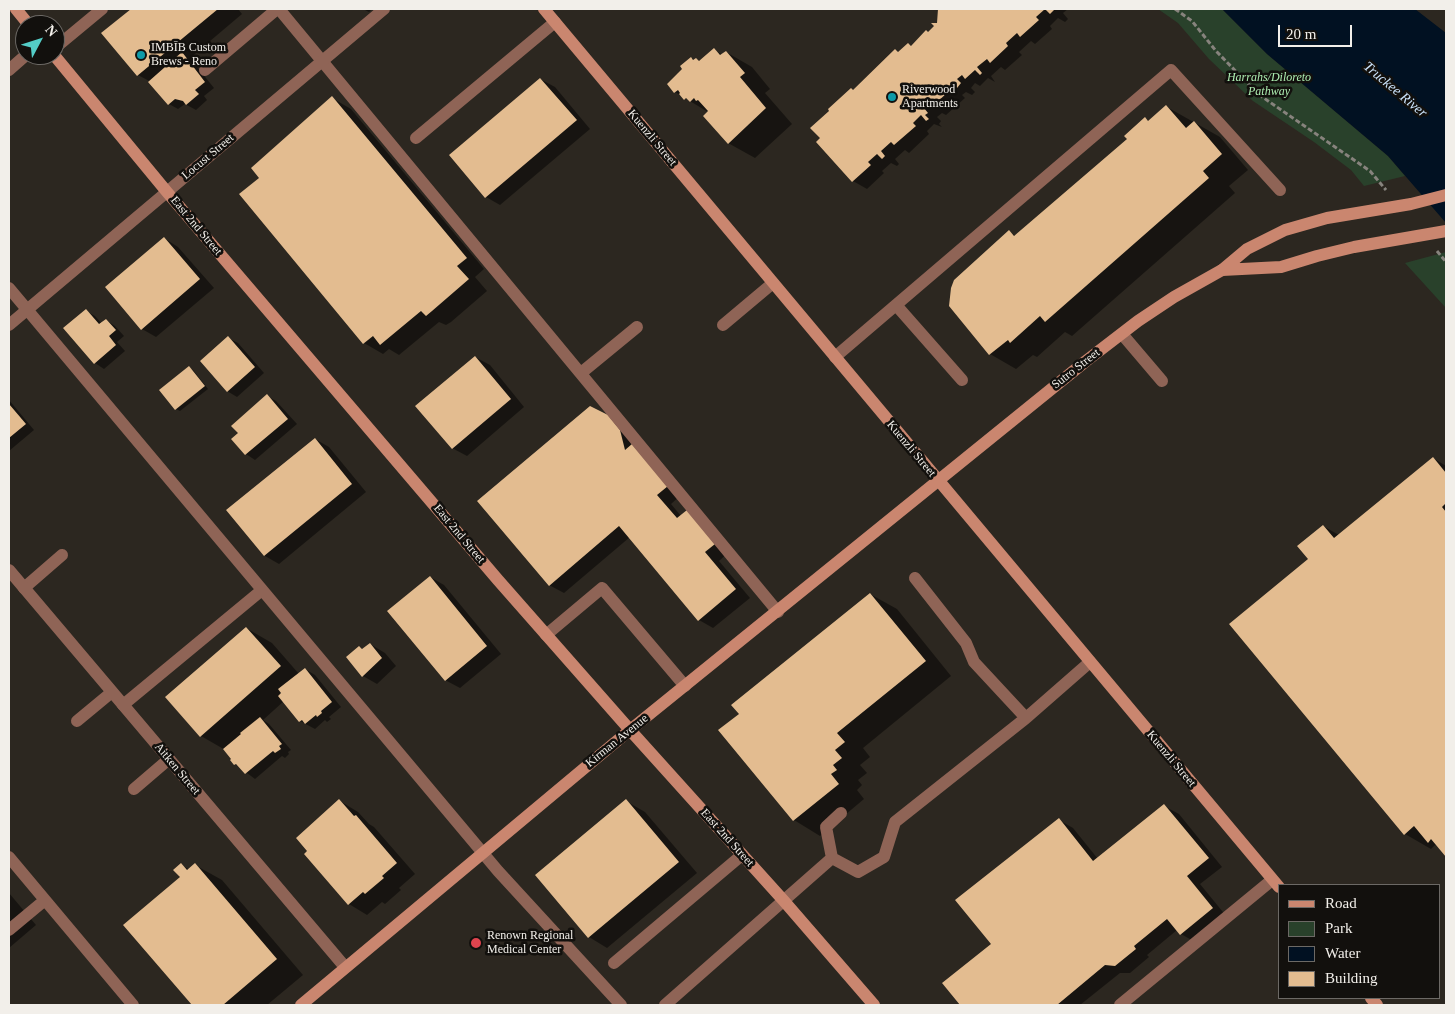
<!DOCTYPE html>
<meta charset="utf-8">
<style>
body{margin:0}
#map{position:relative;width:1455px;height:1014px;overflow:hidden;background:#2c2720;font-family:"Times New Roman",serif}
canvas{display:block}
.frame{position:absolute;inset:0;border:10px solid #f2efea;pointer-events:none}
.legend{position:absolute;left:1278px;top:884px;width:162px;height:115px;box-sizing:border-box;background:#12100d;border:1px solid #6c6965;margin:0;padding:6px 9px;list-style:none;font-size:15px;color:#f2efea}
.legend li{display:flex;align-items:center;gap:10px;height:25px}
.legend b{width:25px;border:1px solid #6c6965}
.north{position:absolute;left:15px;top:15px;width:50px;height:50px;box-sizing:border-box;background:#12100d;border:1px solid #6c6965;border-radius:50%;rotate:50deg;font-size:14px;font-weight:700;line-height:20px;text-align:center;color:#f2efea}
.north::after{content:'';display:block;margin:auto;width:18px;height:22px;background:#54cdc7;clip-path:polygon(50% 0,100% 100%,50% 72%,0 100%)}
.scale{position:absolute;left:1278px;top:25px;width:74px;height:22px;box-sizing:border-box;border:2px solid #f2efea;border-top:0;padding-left:6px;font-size:15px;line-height:18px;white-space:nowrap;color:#f2efea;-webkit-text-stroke:4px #12100d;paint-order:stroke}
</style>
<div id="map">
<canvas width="1455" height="1014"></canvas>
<div class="frame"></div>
<ul class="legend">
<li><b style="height:6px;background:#ca866f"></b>Road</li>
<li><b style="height:14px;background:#29412b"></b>Park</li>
<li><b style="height:14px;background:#011122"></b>Water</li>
<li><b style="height:14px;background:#e3bc90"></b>Building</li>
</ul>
<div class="north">N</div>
<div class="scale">20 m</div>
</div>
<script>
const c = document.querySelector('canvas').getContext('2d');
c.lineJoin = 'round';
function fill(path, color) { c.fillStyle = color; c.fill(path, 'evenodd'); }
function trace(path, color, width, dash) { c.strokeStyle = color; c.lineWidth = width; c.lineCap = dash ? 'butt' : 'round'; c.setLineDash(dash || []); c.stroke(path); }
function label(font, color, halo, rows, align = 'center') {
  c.font = font + ' "Times New Roman",serif'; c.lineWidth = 5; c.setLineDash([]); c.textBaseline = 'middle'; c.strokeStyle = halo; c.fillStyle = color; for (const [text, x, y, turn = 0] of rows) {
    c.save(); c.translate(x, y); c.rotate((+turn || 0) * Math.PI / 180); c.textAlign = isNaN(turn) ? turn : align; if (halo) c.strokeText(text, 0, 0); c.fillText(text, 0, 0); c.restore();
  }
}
fill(new Path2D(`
 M1158 9H1222L1267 54 1388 156 1405 176 1364 186 1351 170 1314 142 1253 101 1209 59 1178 23Z
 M1446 252V308L1405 263Z`), '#29412b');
fill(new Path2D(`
 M1222 9H1415L1446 33V223L1388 156 1267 54Z`), '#011122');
fill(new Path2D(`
 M133 9H238L242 14 190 58 214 88 204 96 207 100 196 110 185 104 178 109 169 104 151 82 138 75 103 33Z
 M363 9H372L369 12Z
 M939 9H1068L1063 13 1068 19 1065 22 1058 18 1050 26 1052 29 1035 44 1031 41 1019 52 1022 55 1005 70 1001 67 991 76 995 82 988 78 980 86 975 83 971 88 975 92 972 95 966 92 962 95 965 98 946 115 942 113 937 117 941 121 939 124 942 127 934 124 927 131 929 134 909 153 905 150 895 159 899 164 897 166 891 163 882 171 884 173 867 189 853 181V91L908 44 912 46 938 24Z
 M714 50 723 55 726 52 752 67 770 89 765 93 792 124 755 158 728 143 708 112 675 92 691 58 700 62Z
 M540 79 555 87 590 129 500 205 486 197Z
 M332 98 351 109 484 269 475 277 487 291 451 322 446 325 439 322 399 355 389 349 383 354 364 343 241 194 261 178Z
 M1167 107 1220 137 1248 170 1229 186 1235 193 1072 336 1065 332 1037 357 1033 355 1016 369 990 354 1009 232 1016 236 1129 139 1145 119 1149 121Z
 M164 238 178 247 214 288 156 337 142 329Z
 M86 311 95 316 102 324 106 320 115 326 124 336 117 342 125 351 104 369 95 363Z
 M228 338 238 343 264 373 237 397 227 391Z
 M475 357 490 365 524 407 467 456 452 448Z
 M189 368 193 370 208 389 180 411 176 409Z
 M267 396 276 401 297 424 255 460 246 454 240 433Z
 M9 400 34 430 9 451Z
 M607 416 681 495 671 504 681 516 729 552 719 561 750 598 713 628 699 620 630 537 564 593 549 585Z
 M315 439 329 447 366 492 279 564 265 556 228 511Z
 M1433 458 1446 466V855L1440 848 1435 845 1431 849 1405 834 1310 559 1323 526 1339 535Z
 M430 577 444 585 501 654 460 688 445 680Z
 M870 594 897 609 951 676 863 748 870 757 860 765 867 773 858 780 862 785 857 790 864 799 820 836 794 820 740 714Z
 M246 628 272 643 299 674 305 669 315 675 341 707 329 717 331 719 327 722 325 720 315 729 300 721 284 701 263 720 269 724 291 750 288 752 289 754 285 758 282 756 255 779 235 764 233 759 227 751 201 736Z
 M370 644 385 653 396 666 377 684 363 676 360 647 364 650Z
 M340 801 358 812 369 824 374 827 415 874 399 888 401 890 385 904 382 902 367 915 349 904Z
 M626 801 645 812 697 873 607 948 589 937Z
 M1164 806 1179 814 1222 867 1200 884 1227 917 1195 942 1181 934 1177 930 1147 955 1149 957 1130 973H1120L1080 1005H961L943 984 993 944 1059 820 1073 828 1098 859Z
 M181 865 190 870 195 865 222 880 303 975 267 1005H194L125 925 181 877Z
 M9 893 36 925 9 948Z`), '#0007');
fill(new Path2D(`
 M131 9H218L137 76 101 33Z
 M938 9H1053L1054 10 1050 14 1045 9 1036 17 1039 20 1020 37 1017 33 1006 43 1008 46 990 63 987 59 977 67 982 73 980 75 975 70 965 79 962 75 957 79 961 83 957 88 953 83 949 87 951 89 931 108 928 104 924 108 928 113 925 115 929 119 926 121 921 115 913 123 916 126 894 145 891 142 881 151 885 156 882 159 877 154 868 162 871 165 852 182 816 142 820 138 810 128 829 111 828 109 851 88 853 90 895 49 898 52 908 43 911 46 926 30 928 32 934 26 931 23H937Z
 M714 48 720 55 726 51 745 73 740 77 766 108 728 144 703 116 708 111 698 100 696 101 694 98 690 102 686 98 684 100 679 94 680 93 678 90 674 93 667 84 682 69 680 66 691 57 693 60 696 58 699 61Z
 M182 52 205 82 195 90 199 94 186 105 183 101 175 99 168 105 148 82Z
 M540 78 577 120 485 198 449 155Z
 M332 96 467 258 457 266 469 279 432 311 426 316 421 311 380 345 373 336 363 344 239 194 259 178 251 168Z
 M1166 105 1186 128 1194 121 1222 154 1203 171 1209 178 1045 322 1040 316 1010 343 1008 340 989 355 949 306 951 288 954 280 1009 230 1014 236 1127 139 1124 136 1145 117 1148 121Z
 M164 237 200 279 141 330 105 287Z
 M86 309 99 324 106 319 116 330 109 336 116 345 94 364 63 328Z
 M228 336 255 367 227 392 200 361Z
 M475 356 511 399 452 449 415 406Z
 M189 366 205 386 175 410 159 390Z
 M267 394 288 419 245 455 231 439 238 433 231 426Z
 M9 404 26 424 9 438Z
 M590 406 608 415 620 430 625 450 632 444 668 486 657 495 677 518 687 510 715 544 705 552 736 589 698 621 619 526 549 586 477 501Z
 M315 438 352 484 264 556 226 510Z
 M1433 457 1446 473V503L1442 507 1446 512V857L1431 839 1428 843 1414 826 1404 835 1229 624 1308 559 1297 546 1323 525 1334 538Z
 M430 576 487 646 445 681 387 611Z
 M870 593 926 661 837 733 845 742 835 750 842 758 833 765 837 770 831 774 839 784 793 821 718 730 739 714 731 705Z
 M246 627 281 666 200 737 165 697Z
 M370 643 382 658 362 677 346 657 359 646 362 649Z
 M305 668 332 702 321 711 322 713 317 717 316 715 305 724 302 720 299 722 278 696 281 693 278 689Z
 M260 717 282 744 279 746 281 749 275 753 273 751 245 774 236 764 234 765 230 760 231 759 223 749 241 734 240 733Z
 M339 799 354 816 356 815 397 863 382 876 384 878 365 894 363 892 348 905 304 854 307 851 296 838Z
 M626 799 679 862 588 938 535 875Z
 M1164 804 1209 858 1187 876 1213 908 1180 935 1167 919 1134 946 1136 949 1115 966 1105 965 1057 1005H960L942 983 991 944 955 900 1059 818 1093 861Z
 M181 863 187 870 195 863 277 959 223 1005H192L123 925 180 877 173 870Z`), '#e3bc90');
trace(new Path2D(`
 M1175 9 1192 21 1216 51 1258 94 1370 171 1386 190
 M1437 251 1446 262`), '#87837d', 3, [5, 2.5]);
trace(new Path2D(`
 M279 9 778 612
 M55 48 102 9
 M9 70 26 55
 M205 70 277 9
 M416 138 555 22
 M9 288 498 871 621 1005
 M896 305 962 380
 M723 325 773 283
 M1122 334 1162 381
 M835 357 1171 70 1280 190
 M581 373 637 327
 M24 588 62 555
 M546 635 602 588 685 686
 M123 705 262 590
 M1026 718 1090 662
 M77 721 112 692
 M134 789 169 759
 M9 857 133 1005
 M832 858 826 827 841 813
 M9 930 45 900
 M614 963 742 855
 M665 1005 832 858 858 872 884 857 895 822 1026 718 974 662 966 643 915 578
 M1120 1005 1272 880`), '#8f6456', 12);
trace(new Path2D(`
 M9 325 384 9
 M9 570 345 967`), '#8f6456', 12);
trace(new Path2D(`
 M16 9 29 25
 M544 9 1279 887
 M54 55 167 192 498 580 630 730 784 901 874 1005
 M1371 998 1377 1005
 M301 1005 630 730 1086 361 1138 321 1174 297 1222 270`), '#ca866f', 12);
trace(new Path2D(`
 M1222 270 1247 249 1285 230 1327 218 1411 204 1446 195
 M1222 270 1281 267 1317 256 1354 247 1446 231`), '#ca866f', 12);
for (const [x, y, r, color] of [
 [141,55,5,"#0f9aa8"],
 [892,97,5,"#0f9aa8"],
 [476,943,6,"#e0444e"]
]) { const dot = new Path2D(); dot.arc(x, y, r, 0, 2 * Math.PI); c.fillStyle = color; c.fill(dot); trace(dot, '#12100d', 2); }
label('12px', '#f2efea', '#12100d', [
 ["IMBĪB Custom",151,48],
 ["Brews - Reno",151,62],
 ["Riverwood",902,90],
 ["Apartments",902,104],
 ["Renown Regional",487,936],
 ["Medical Center",487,950]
], 'left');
label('italic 12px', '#adedb1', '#12100d', [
 ["Harrahs/Diloreto",1269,78],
 ["Pathway",1269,92]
]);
label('12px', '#f2efea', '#12100d', [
 ["Kuenzli Street",652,138,50],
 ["Locust Street",208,157,-40],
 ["East 2nd Street",196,226,50],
 ["Sutro Street",1076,369,-38],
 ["Kuenzli Street",911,449,50],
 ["East 2nd Street",459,534,50],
 ["Kirman Avenue",617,741,-39],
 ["Kuenzli Street",1171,759,50],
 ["Aitken Street",177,769,50],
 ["East 2nd Street",727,838,48]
]);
label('italic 14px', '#cbe3fb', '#12100d', [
 ["Truckee River",1395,90,40]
]);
</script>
